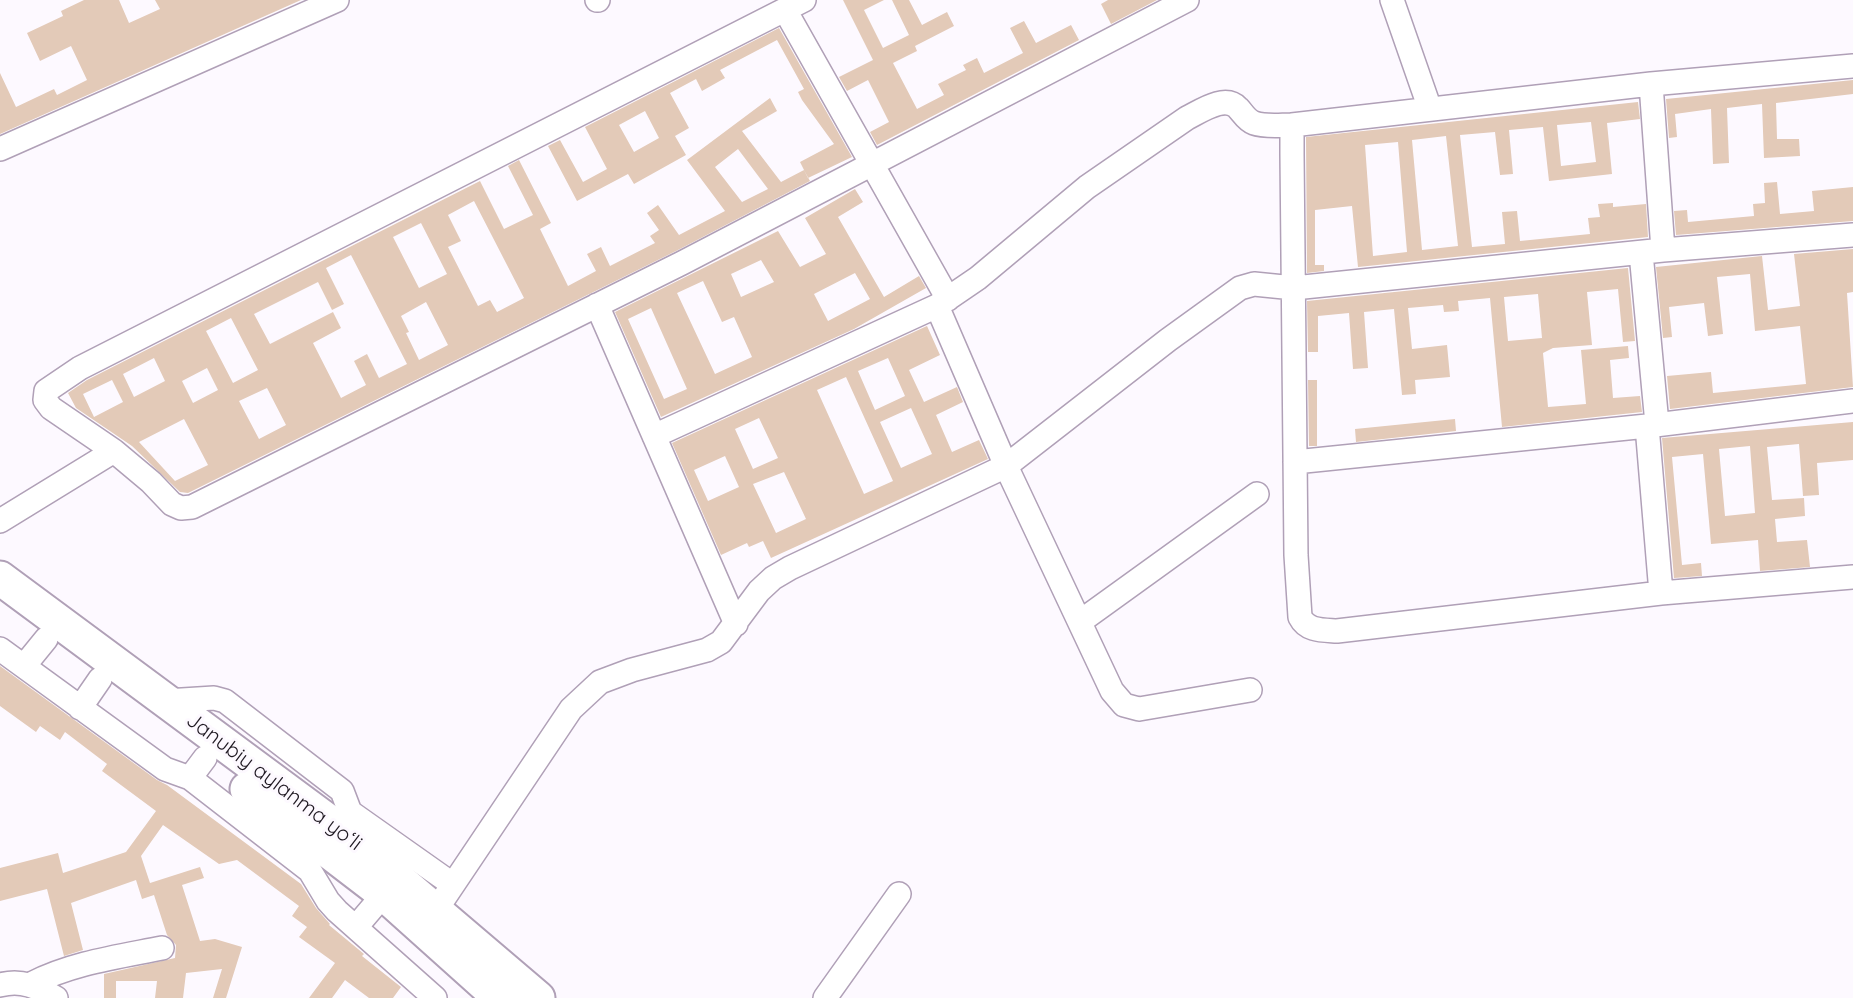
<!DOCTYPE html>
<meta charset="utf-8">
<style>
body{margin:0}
canvas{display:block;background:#fdf9ff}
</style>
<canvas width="1853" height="998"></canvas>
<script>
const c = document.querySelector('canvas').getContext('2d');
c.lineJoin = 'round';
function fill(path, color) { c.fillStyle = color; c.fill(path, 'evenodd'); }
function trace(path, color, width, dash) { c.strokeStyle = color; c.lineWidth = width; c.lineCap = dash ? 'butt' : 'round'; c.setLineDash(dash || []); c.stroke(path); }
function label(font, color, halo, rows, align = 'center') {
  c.font = font + ' Quicksand,sans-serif'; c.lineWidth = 6; c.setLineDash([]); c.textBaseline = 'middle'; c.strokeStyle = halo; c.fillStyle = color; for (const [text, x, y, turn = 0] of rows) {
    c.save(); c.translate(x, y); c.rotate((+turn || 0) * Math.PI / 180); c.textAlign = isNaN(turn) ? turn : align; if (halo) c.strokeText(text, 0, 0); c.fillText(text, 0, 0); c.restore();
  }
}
fill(new Path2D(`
 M84 0H119L129 23 160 9 155 0H301L0 134V73L16 107 54 89 57 95 87 80 71 46 40 61 27 33 63 16 61 11Z
 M843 0H884L864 10 883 48 909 35 892 0H909L922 25 947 12 954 26 915 46 917 51 893 63 917 109 944 95 938 84 966 70 963 65 977 58 984 73 1023 53 1010 28 1024 21 1036 43 1071 25 1079 40 877 145 870 132 889 122 868 80 847 91 839 77 873 60Z
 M1108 0H1157L1111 24 1101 4Z
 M779 28 852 157 808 178 800 162 834 144 802 100 798 92 804 89 777 40 720 70 725 78 702 91 696 79 670 93 689 128 675 136 686 155 634 184 628 174 577 201 548 146 560 140 583 182 607 169 585 127ZM645 111 659 138 634 152 619 125Z
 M1853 80V94L1776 103 1777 139H1799L1800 156 1764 158 1762 104 1727 108 1729 163 1713 164 1711 109 1675 114 1677 137 1669 138 1666 99Z
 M770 98 777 111 742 131 781 182 804 170 810 181 676 251 188 493 180 492 132 446 76 408 68 393 87 380 480 181 504 229 533 215 508 166 519 160 551 223 540 229 568 286 596 271 587 254 601 247 610 266 655 243 650 236 659 230 647 213 658 205 679 235 725 211 687 160ZM738 149 768 189 742 202 715 167ZM474 201 524 298 497 312 490 300 478 306 448 247 461 241 448 215ZM421 223 447 274 419 288 393 237ZM351 255 407 364 379 378 367 354 354 361 366 385 341 398 313 343 341 328 333 312 270 344 254 314 318 282 332 310 344 304 326 268ZM426 302 448 345 419 360 406 333 409 332 401 316ZM231 318 258 370 233 383 206 331ZM154 358 165 381 134 397 123 374ZM207 368 218 390 193 403 182 381ZM112 380 123 402 94 417 83 394ZM267 388 286 425 259 439 239 401ZM184 419 208 465 175 481 139 442Z
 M1638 102 1640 119 1607 123 1612 174 1549 181 1543 127 1509 130 1513 174 1500 175 1495 132 1460 135 1472 247 1505 244 1502 212 1517 211 1520 241 1590 234 1588 218 1600 217 1598 204 1613 203V207L1646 204 1648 237 1358 267 1352 206 1315 210V265H1324V271L1307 273 1306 137ZM1591 122 1596 162 1561 166 1557 125ZM1446 136 1458 246 1422 250 1412 140ZM1398 142 1407 252 1373 256 1365 145Z
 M1777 182 1780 214 1814 211 1812 191 1853 187V221L1676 235 1674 211 1687 210 1688 222 1754 216 1753 204 1765 203 1764 183Z
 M855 189 863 202 838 217 884 297 919 276 926 288 854 329 661 417 615 312 778 231 800 267 826 254 805 218ZM761 260 774 282 741 297 731 274ZM855 273 870 299 828 321 814 294ZM703 281 722 322 734 317 752 357 715 374 677 293ZM651 308 687 389 664 399 628 319Z
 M1853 249V292L1847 293 1853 387 1670 409 1667 376 1711 372 1713 393 1806 384 1800 326 1755 331 1750 274 1717 277 1723 334 1708 336 1704 303 1669 307 1672 337 1663 338 1656 267 1762 256 1768 310 1800 306 1794 254Z
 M1628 268 1635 341 1623 342 1618 289 1587 292 1592 345 1553 348 1543 353 1548 407 1586 404 1581 350 1628 346 1629 358 1610 360 1613 398 1640 396 1642 412 1502 427 1490 298 1458 301 1459 311 1444 312 1443 305 1408 308 1412 349 1447 345 1450 377 1415 380 1416 394 1402 395 1394 309 1364 312 1368 368 1353 369 1349 313 1318 316V352H1308L1307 301ZM1538 294 1542 338 1508 341 1504 297Z
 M927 326 940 355 909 370 924 402 957 387 963 402 936 415 952 452 979 440 988 459 771 558 763 541 749 547 747 543 721 555 672 443ZM888 358 905 396 875 410 858 371ZM846 377 893 481 864 494 817 390ZM911 408 932 454 901 468 880 422ZM759 418 778 458 753 469 735 429ZM725 456 739 487 708 501 694 470ZM784 472 806 519 776 533 753 484Z
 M1308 380H1317V446H1309Z
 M1455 419 1456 431 1356 442 1355 429Z
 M1853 422V460L1817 463 1819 495 1803 496 1799 444 1767 447 1772 500 1804 498 1805 516 1775 519 1777 542 1807 540 1810 567 1760 571 1758 540 1711 544 1703 454 1672 457 1682 565 1701 563 1702 576 1674 578 1662 438ZM1750 446 1755 513 1725 516 1719 449Z
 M0 666 157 780 167 785 301 884 316 908 330 924 329 925 364 954 362 956 401 987 393 998H369L345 980 332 998H309L335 963 299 937 307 927 292 916 299 906 237 860 219 864 163 825 141 856 150 883 200 867 204 878 182 885 200 941 215 939 242 947 226 998H213L222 969 186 973 183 998H155L157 981H116V974V998H104V974L175 958 176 945 167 935 154 895 142 899 136 880 71 903 83 950 64 956 47 889 0 901V868L58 853 63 873 126 852 156 811 102 771 107 764 65 732 60 740 40 726 36 732 0 706Z`), '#e3cab8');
const minor = new Path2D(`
 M597 0H598
 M1392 0 1430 109
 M785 10 948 299
 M1853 66 1651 84 1292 125V154L1296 555 1300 617C1307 631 1322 630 1337 631L1661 593 1853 577
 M1651 84 1663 250
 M0 149 337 0
 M1641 253 1657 424
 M597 305 736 624
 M937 306 1006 466 1112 691 1124 705 1139 709 1250 690
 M1647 426 1661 593
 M654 436 937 306 978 278 1087 187 1187 118C1201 111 1225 94 1238 108 1243 113 1246 120 1254 123 1265 127 1280 125 1292 125
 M114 451 51 408 45 400 46 391 80 368 804 0
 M1295 462 1647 426 1853 401
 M0 521 114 451 151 482 172 504 181 508 192 507 682 263 1187 0
 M1081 621 1257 494
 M0 649 165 769 190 778 310 871 328 901 337 911 435 998
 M24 666 46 639
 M166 701 214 698 225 701 342 791 350 812 343 832
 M80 708 100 679
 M190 778 205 758
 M350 812 452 884
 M436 910 571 709 600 682 632 670 707 650 721 642 759 591 773 578 790 568 1006 466 1168 340 1240 288 1254 284 1294 288 1663 250 1853 235
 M356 927 384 894
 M31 984C72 963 117 957 162 948
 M0 985C22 979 37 987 56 998
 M825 998 899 894`);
const highway = new Path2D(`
 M0 578 343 832 538 998
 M247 789 384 894 500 998`);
trace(minor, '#b0a0b7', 26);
trace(highway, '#b0a0b7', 37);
trace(minor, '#fff', 23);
trace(highway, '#fff', 33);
label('21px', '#1e1821', '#fdf9ff', [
 ["Janubiy aylanma yoʻli",274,782,37]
]);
</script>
